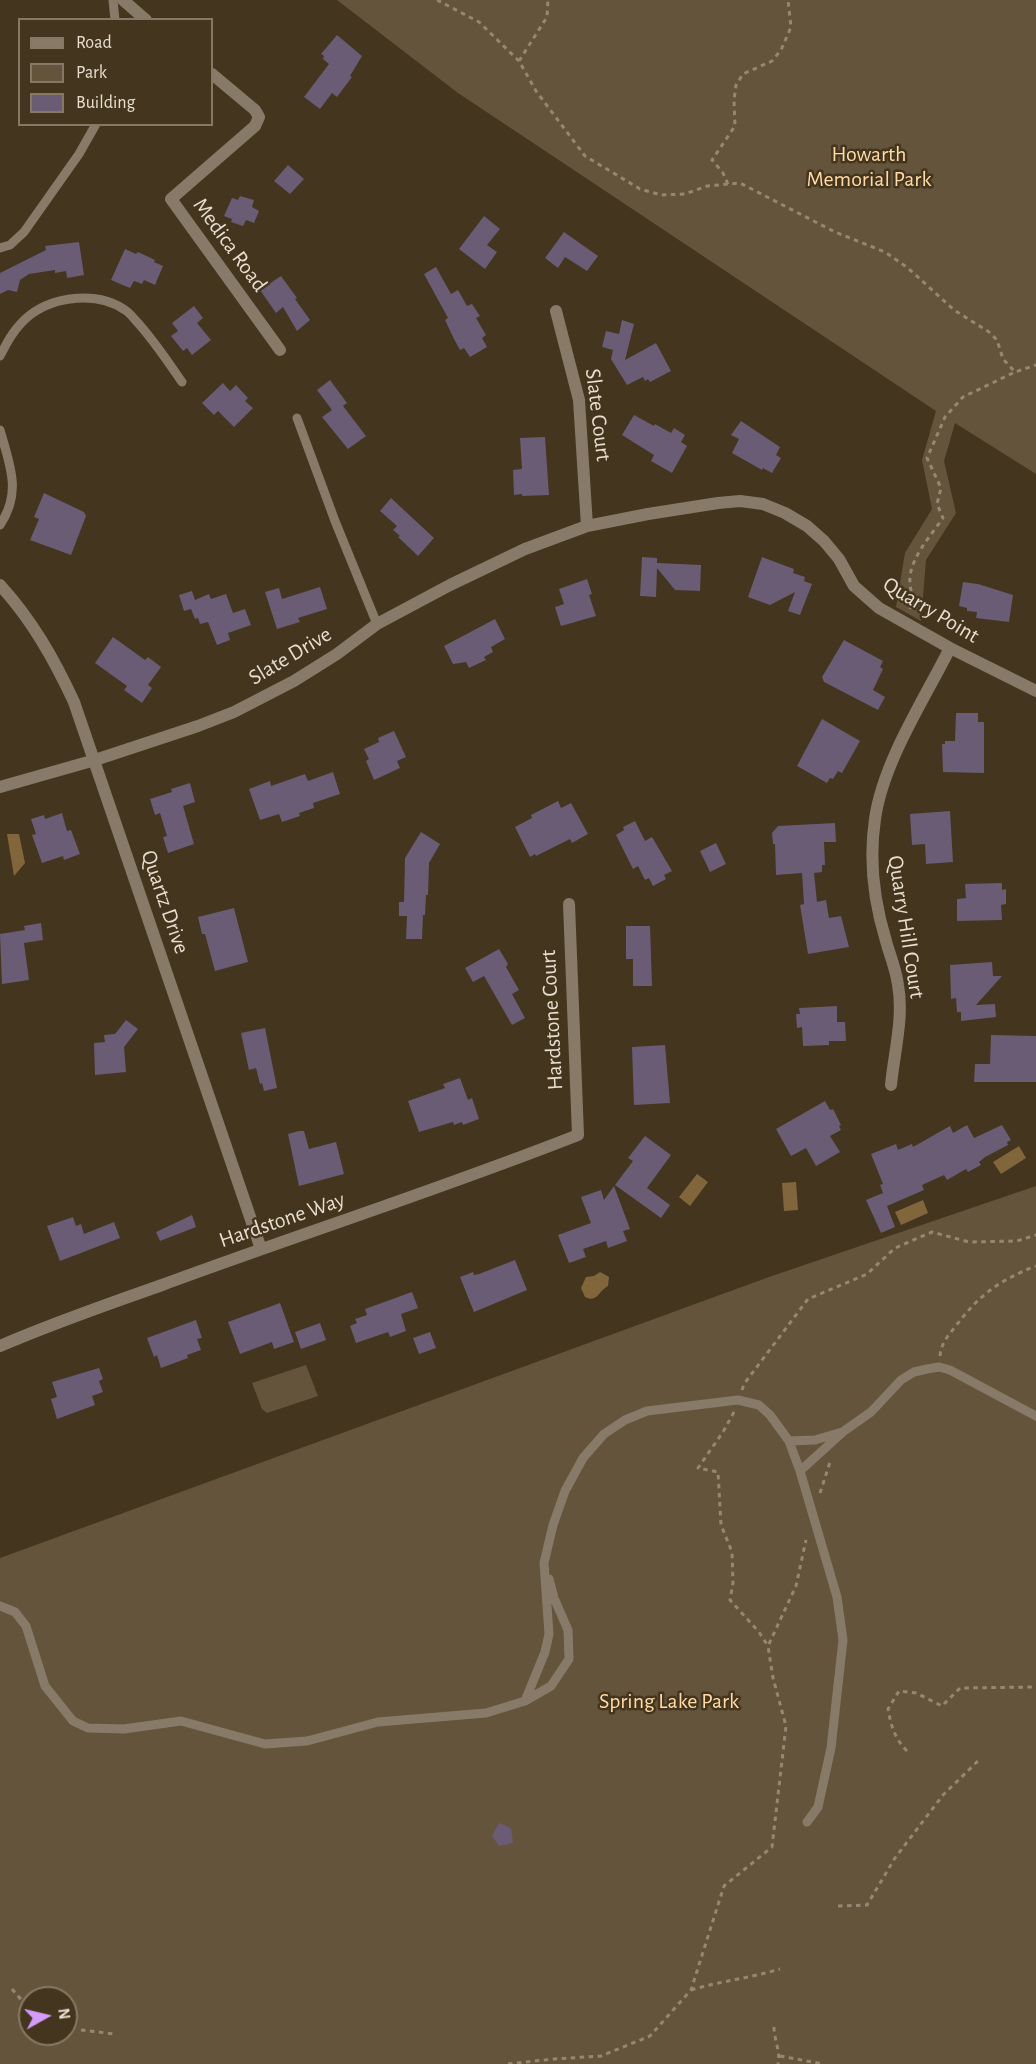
<!DOCTYPE html>
<style>
body{margin:0}
#map{position:relative;width:1036px;height:2064px;overflow:hidden;background:#44351e;font-family:"Alegreya Sans",sans-serif}
canvas{display:block}
.legend{position:absolute;left:18px;top:18px;width:195px;height:108px;box-sizing:border-box;background:#44351e;border:2px solid #857965;margin:0;padding:8px 10px;list-style:none;font-size:18px;color:#e7ded0}
.legend li{display:flex;align-items:center;gap:12px;height:30px}
.legend b{width:30px;border:2px solid #857965}
.north{position:absolute;left:18px;top:1986px;width:60px;height:60px;box-sizing:border-box;background:#44351e;border:2px solid #857965;border-radius:50%;rotate:82deg;font-size:16px;font-weight:700;line-height:24px;text-align:center;color:#e7ded0}
.north::after{content:'';display:block;margin:auto;width:21px;height:27px;background:#d39cfc;clip-path:polygon(50% 0,100% 100%,50% 72%,0 100%)}
</style>
<div id="map">
<canvas width="1036" height="2064"></canvas>
<ul class="legend">
<li><b style="height:8px;background:#877a68"></b>Road</li>
<li><b style="height:16px;background:#65543c"></b>Park</li>
<li><b style="height:16px;background:#695c74"></b>Building</li>
</ul>
<div class="north">N</div>
</div>
<script>
const c = document.querySelector('canvas').getContext('2d');
c.lineJoin = 'round';
function fill(path, color) { c.fillStyle = color; c.fill(path, 'evenodd'); }
function trace(path, color, width, dash) { c.strokeStyle = color; c.lineWidth = width; c.lineCap = dash ? 'butt' : 'round'; c.setLineDash(dash || []); c.stroke(path); }
function label(font, color, halo, rows, align = 'center') {
  c.font = font + ' "Alegreya Sans",sans-serif'; c.lineWidth = 5; c.setLineDash([]); c.textBaseline = 'middle'; c.strokeStyle = halo; c.fillStyle = color; for (const [text, x, y, turn = 0] of rows) {
    c.save(); c.translate(x, y); c.rotate((+turn || 0) * Math.PI / 180); c.textAlign = isNaN(turn) ? turn : align; if (halo) c.strokeText(text, 0, 0); c.fillText(text, 0, 0); c.restore();
  }
}
fill(new Path2D(`
 M337 0H1036V474L955 423 944 461 956 513 926 560 921 621 896 607 905 553 932 509 922 460 936 411 458 93Z
 M1036 1186V2064H0V1558L769 1277ZM30 1998H66V2034H30Z
 M306 1365 318 1396 267 1413 262 1409 252 1383Z`), '#65543c');
fill(new Path2D(`
 M7 834H19L25 863 14 876Z
 M1019 1146 1026 1158 1001 1174 993 1162Z
 M697 1174 708 1182 690 1206 679 1197Z
 M796 1182 798 1210 784 1211 782 1183Z
 M923 1200 928 1213 901 1225 895 1212Z
 M600 1272 609 1277 608 1286C598 1291 598 1303 585 1297L581 1288 586 1277 594 1276Z`), '#82663b');
fill(new Path2D(`
 M337 35 362 56 350 76 352 77 337 97 332 93 320 109 304 97 329 64 323 59 324 56 321 54Z
 M288 165 304 179 290 194 274 181Z
 M240 196 254 200 252 207 259 211 254 223 246 220 243 226 231 222 232 219 224 216 232 198 238 200Z
 M484 216 500 229 487 245 497 252 485 269 459 249Z
 M564 232 598 256 587 271 565 257 558 268 545 258Z
 M79 242 84 275 67 278 66 271 55 273V270L29 274 20 280 17 292 8 290 0 294V273L46 250 45 246Z
 M125 249 136 254 138 252 155 260 154 262 163 266 155 285 144 280 142 284 134 281 130 288 111 280Z
 M436 267 451 294 458 290 467 306 472 304 480 316 476 318 486 335 482 338 487 347 470 357 464 348 460 350 454 339 445 320 448 318 424 274Z
 M281 276 297 298 295 299 310 320 297 331 283 307 276 313 260 290Z
 M194 306 203 318 197 323 211 340 192 355 187 348 183 351 171 336 178 331 172 323Z
 M622 320 634 324 625 360 656 343 671 371 650 382 648 379 645 381 643 377 627 385 611 359 613 350 602 347 606 331 619 334Z
 M330 380 347 403 343 406 366 436 348 449 322 417 332 410 317 390Z
 M223 383 230 391 236 385 248 398 245 401 253 408 234 427 218 411 214 415 202 403Z
 M634 415 654 426 655 424 671 433 674 428 685 435 681 442 687 446 672 473 651 461 654 455 622 435Z
 M741 421 780 447 776 455 781 458 772 473 763 468 762 470 732 453 739 439 731 435Z
 M545 437 549 495 522 496V494L514 495 513 470 522 469 520 438Z
 M44 493 84 512 86 516 71 555 30 540 39 519 34 517Z
 M391 498 434 538 418 556 398 537 400 536 393 530 397 526 380 511Z
 M642 557 657 558V563L701 565 700 591 675 590 657 568 656 597 640 596Z
 M762 557 794 569 793 573 805 577 804 581 812 584 800 615 788 611 795 592 770 605 748 597Z
 M587 579 592 594 589 595 596 616 561 626 555 607 564 604 559 589Z
 M963 582 978 584 1013 595 1009 622 976 618 977 612 967 611V608L959 606Z
 M320 587 327 609 298 618 300 622 277 629 265 592 279 588 282 599Z
 M192 591 195 600 209 594 211 599 226 594 233 613 245 609 251 625 228 633 230 640 217 645 208 622 200 624 198 618 195 619 191 609 184 611 179 595Z
 M495 619 505 639 491 647 493 652 484 657 486 660 469 668 466 662 453 664 444 646Z
 M113 637 145 660 148 657 161 667 148 685 152 688 142 703 124 690 127 686 95 663Z
 M844 640 883 661 880 667 883 669 873 690 885 697 878 710 824 682 822 677Z
 M956 713H978V722H984V773L943 772 942 744H945V741H955Z
 M822 719 860 741 842 773 838 771 833 779 830 778 827 783 797 766Z
 M394 731 406 757 397 761 400 768 374 780 366 761 369 759 364 749 379 742 378 738Z
 M333 772 340 794 313 803 314 808 299 813 300 816 282 822 279 814 260 820 249 789 270 781 271 786 305 774 308 781Z
 M190 783 195 802 183 806 194 844 168 853 163 837 167 836 160 813 155 815 150 799 172 792 171 789Z
 M558 801 561 808 571 803 588 834 572 843 570 839 536 856 535 854 530 857 515 827 532 818 531 815Z
 M950 811 953 862 926 864 925 844 912 845 910 814Z
 M62 813 67 831 71 830 80 854 64 860 63 856 42 863 32 835 36 834 31 819 44 815 45 819Z
 M635 821 645 841 652 837 672 871 664 875 666 879 653 886 649 878 645 880 638 866 633 869 616 835 624 830 623 827Z
 M835 823 836 842H824L825 865H822V872L814 873 817 902 826 900 829 918 841 916 849 947 808 954 800 905 804 904 802 873 776 875 775 844H773L772 833 778 826Z
 M421 832 440 844 429 863 428 895H426L425 915H423L422 939H406L407 916H399V902H404L405 858Z
 M716 843 726 864 710 872 700 851Z
 M1002 883V890L1006 889V904L1001 905 1002 920 957 921V899L966 898 965 884Z
 M234 908 248 962 215 971 205 934H202L198 917Z
 M41 923 43 940 24 943 29 980 2 984 0 934 25 930 24 926Z
 M626 926H650L652 986H633V959H626Z
 M499 949 508 964 506 967 519 990 512 994 525 1018 512 1025 484 976 473 982 465 968Z
 M992 962 993 976H1002L976 1005 995 1004 996 1017 961 1021V1012H957L956 998 951 999 950 965Z
 M837 1006V1022H845L846 1041H829V1045L803 1046 802 1027 797 1028 796 1014H800L799 1008Z
 M126 1020 138 1029 124 1047 126 1072 95 1075 94 1043 105 1042 104 1035 115 1034Z
 M265 1028 277 1088 264 1091 262 1083 260 1084 256 1068 249 1070 241 1033Z
 M991 1035 1036 1036V1082H974L975 1064H990Z
 M665 1045 670 1103 634 1105 632 1047Z
 M460 1078 468 1100 472 1098 479 1119 463 1125 462 1122 454 1125 453 1122 419 1132 408 1101 445 1088 443 1084Z
 M825 1101 830 1110 833 1109 841 1125 839 1126 841 1130 830 1136 840 1152 816 1166 806 1148 791 1156 776 1129Z
 M967 1125 974 1138 1002 1125 1011 1140 1007 1142 1008 1145 985 1157 979 1162 981 1165 968 1172 966 1169 947 1180 944 1175 922 1185 924 1190 887 1206 895 1227 881 1233 866 1200 883 1193 880 1185 883 1184 871 1154 896 1144 898 1150 912 1144 913 1147 950 1126 953 1133Z
 M299 1131H304L309 1149 336 1142 344 1174 299 1186 288 1134Z
 M645 1136 671 1155 647 1188 670 1205 661 1218 615 1185 633 1161 628 1158Z
 M614 1186 630 1229 623 1231 627 1241 608 1248 606 1241 583 1249 586 1257 569 1263 558 1235 591 1223 581 1197 601 1190 604 1200Z
 M192 1215 196 1227 160 1241 156 1232Z
 M73 1217 76 1226 81 1224 84 1234 114 1222 120 1238 60 1261 47 1226Z
 M515 1260 527 1290 474 1312 460 1277 473 1272 474 1275 479 1274Z
 M412 1292 418 1308 401 1314 406 1331 390 1337 388 1332 356 1343 350 1326 357 1323 355 1319 367 1315 365 1309Z
 M280 1303 294 1342 274 1349 272 1342 240 1354 228 1322Z
 M196 1320 202 1338 197 1339 201 1350 187 1355 188 1358 161 1368 157 1355 154 1357 147 1338Z
 M320 1323 326 1340 301 1349 295 1332Z
 M430 1332 436 1348 419 1354 413 1338Z
 M99 1368 103 1379 99 1381 103 1392 92 1396 95 1405 57 1419 51 1399 57 1397 52 1382Z
 M499 1823 511 1828 513 1843 499 1846 492 1836Z`), '#695c74');
trace(new Path2D(`
 M437 0 479 22 519 61 536 91 585 156 640 189 661 195 685 194 707 186 740 183 835 232 885 252 908 268 954 310 989 332 997 340 1003 359 1015 372 1036 365
 M519 61 547 17 548 0
 M728 184 723 173 712 160 735 126 734 100 736 85 743 74 772 61 781 50 791 27 788 0
 M910 609C914 594 909 589 910 576 913 555 931 535 943 518L937 504 941 488 927 458 945 417 963 397 1015 372
 M940 1356C941 1344 947 1337 955 1327 979 1295 998 1281 1036 1266
 M742 1390 744 1384 808 1299 867 1274 895 1248 932 1232 969 1242 1017 1241 1036 1235
 M734 1412 723 1432 698 1468 718 1472 721 1525 732 1552 733 1583 730 1600 759 1632 768 1646
 M820 1493 831 1459
 M907 1751C895 1739 891 1726 888 1709L899 1691 916 1693 942 1706 960 1688 1032 1687 1036 1689
 M838 1906 867 1905 895 1858 943 1795 978 1761
 M12 1989 30 2010
 M691 1990C721 1981 750 1978 780 1969
 M774 2027C774 2040 781 2052 778 2064
 M81 2030 115 2034
 M780 2056 823 2064
 M508 2064 554 2059 601 2056 650 2036 691 1990 724 1886 772 1847 786 1726 773 1678 768 1646 796 1586 806 1540`), '#948875', 3, [4.5, 4.5]);
trace(new Path2D(`
 M113 0 115 20
 M0 248 10 245 24 232 79 154 96 124
 M0 356C8 340 16 326 30 315 55 296 98 291 125 310 130 313 134 319 138 323 155 342 168 362 182 382
 M297 418 335 521 377 624
 M0 430C10 466 22 492 0 525
 M789 1441 815 1440 842 1432
 M800 1471 844 1431 871 1412 901 1380 914 1372 927 1369 939 1367 950 1370 1036 1416
 M0 1606 15 1612 26 1626 45 1686 73 1721 88 1728 124 1729 181 1721 265 1744 307 1741 378 1722 486 1713 525 1701 551 1686 569 1659 568 1630 554 1598 549 1579
 M525 1701 545 1652 549 1634 544 1563 553 1525 565 1491 583 1458 604 1434 625 1420 647 1411 738 1400 759 1405 770 1415 789 1441 800 1471 837 1597 843 1640 831 1748 818 1807 807 1822`), '#877a68', 9);
trace(new Path2D(`
 M123 0 146 20
 M212 74 255 110 259 117 255 126 171 199 280 350
 M556 311 579 400 587 526
 M0 585C32 620 54 659 74 702L261 1249
 M0 787 95 760 198 726 234 712 294 681 337 654 377 624 450 585 525 549 587 526 648 514 718 503 740 501 763 504 785 513 807 526 824 541 839 559 854 586 879 608 950 648 1036 691
 M891 1085C894 1053 904 1017 898 985 896 969 890 956 886 941 874 902 869 859 875 819 883 762 924 700 950 648
 M0 1346C53 1323 108 1304 162 1285 300 1234 441 1189 578 1135L569 904`), '#877a68', 12);
label('22px', '#ffdaa5', '#44351e', [
 ["Howarth",869,154],
 ["Memorial Park",869,179],
 ["Spring Lake Park",669,1701]
]);
label('22px', '#e7ded0', '#44351e', [
 ["Medica Road",230,245,54],
 ["Slate Court",598,415,83],
 ["Quarry Point",931,610,31],
 ["Slate Drive",290,656,-31],
 ["Quartz Drive",165,902,71],
 ["Quarry Hill Court",906,927,81],
 ["Hardstone Court",552,1020,-93],
 ["Hardstone Way",282,1220,-19]
]);
</script>
